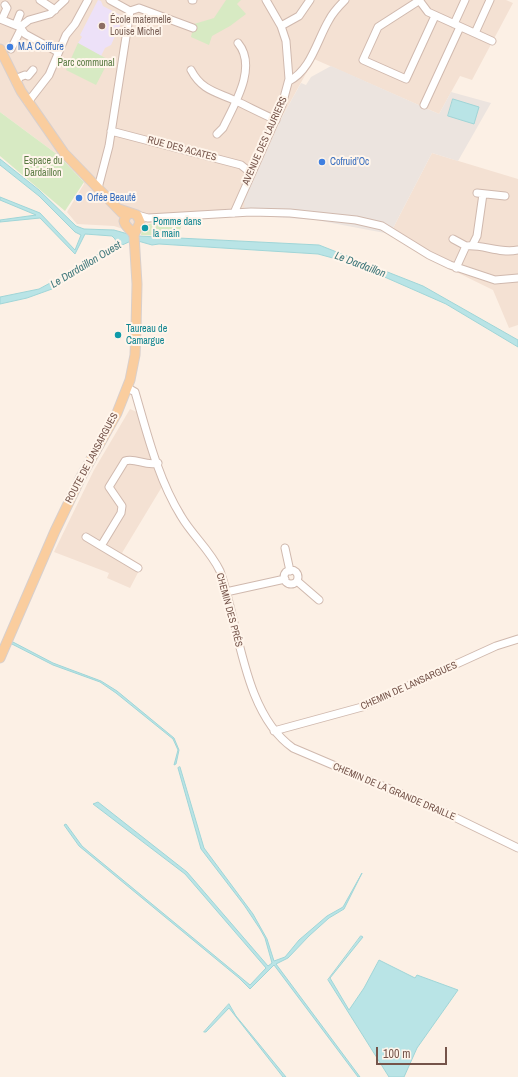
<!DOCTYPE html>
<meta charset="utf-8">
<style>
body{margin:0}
#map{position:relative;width:518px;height:1077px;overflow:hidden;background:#fcf0e5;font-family:"Archivo Narrow",sans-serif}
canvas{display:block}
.scale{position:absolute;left:376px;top:1047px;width:71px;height:18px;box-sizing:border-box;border:2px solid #75544a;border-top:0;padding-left:5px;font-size:12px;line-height:14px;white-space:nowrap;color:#75544a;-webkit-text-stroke:3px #fff5eb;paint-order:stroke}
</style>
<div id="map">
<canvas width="518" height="1077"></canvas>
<div class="scale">100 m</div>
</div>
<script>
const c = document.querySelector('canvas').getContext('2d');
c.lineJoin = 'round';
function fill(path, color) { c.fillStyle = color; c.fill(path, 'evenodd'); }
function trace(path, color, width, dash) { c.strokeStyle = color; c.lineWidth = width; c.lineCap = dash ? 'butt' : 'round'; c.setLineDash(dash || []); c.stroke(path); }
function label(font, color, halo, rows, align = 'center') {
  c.font = font + ' "Archivo Narrow",sans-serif'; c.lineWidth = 4; c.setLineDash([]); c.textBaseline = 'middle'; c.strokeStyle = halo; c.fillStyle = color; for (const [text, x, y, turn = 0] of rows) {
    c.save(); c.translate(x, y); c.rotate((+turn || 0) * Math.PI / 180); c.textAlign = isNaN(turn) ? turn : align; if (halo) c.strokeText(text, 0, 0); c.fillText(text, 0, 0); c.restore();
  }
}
fill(new Path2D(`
 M0 0H506L513 3 472 80 460 76 439 114 314 59 282 117 245 215 148 223 138 234 114 226 77 224 67 212 84 184 83 180 58 155 0 112Z
 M432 153 518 179V325L509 328 493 290 446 267 390 234Z
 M130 409 139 413 163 485 122 553 142 565 130 588 107 578 109 573 54 552 94 470Z`), '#f4e1d3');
fill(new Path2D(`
 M331 66 439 114 451 92 491 103 458 161 432 153 390 234 316 220 245 215 244 201 282 117 301 83 306 85 311 77Z`), '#ece4df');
fill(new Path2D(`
 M98 0 101 1 103 6 124 17 111 45 105 48 101 56 78 43 82 37 80 35Z`), '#ede1f8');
fill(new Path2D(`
 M226 0H241L237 4 246 14 230 26 212 36 209 45 191 37 194 24 214 18Z
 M78 43 109 60 96 85 66 70Z
 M0 112 58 155 84 182 65 211 0 156Z
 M183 221 178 236 141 235 142 228 149 224 159 222Z`), '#d7eac3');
const water = new Path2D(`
 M453 99 479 107 474 124 448 116Z
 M0 159 39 190 76 226 84 229 114 230 128 234 131 241 120 246 52 289 27 298 0 304V297L39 289 78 268 116 242 115 239 112 236 85 234 75 254 40 218 0 222V220L36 215 0 200V197L40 213 75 250 81 235 75 232 39 196 0 165Z
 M138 236 319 245 423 286 518 340V347L446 304 355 264 318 254 159 244 152 245 138 241Z
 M11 641 53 663 101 681 117 691 174 738 179 750 176 764 174 765 178 750 173 739 116 693 100 682 53 665 10 643Z
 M180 767 204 848 253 914 267 939 274 961 285 957 299 940 327 916 343 907 362 873 344 909 329 918 309 936 288 958 276 964 360 1077H358L274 965 250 989 239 978 79 846 64 825 66 824 82 846 89 852 250 985 266 968 185 874 93 804 98 802 187 872 268 966 272 963 265 938 260 929 244 905 201 849 178 768Z
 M361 936 363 937 330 978 349 1010 364 988 379 960 415 978 417 975 458 990 417 1048 404 1077H389L328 980Z
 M229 1004 236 1016 286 1077H283L229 1008 206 1032H204Z`);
fill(water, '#b9e4e6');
trace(water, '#a0d5d7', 1);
const minor = new Path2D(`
 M40 0 55 10
 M110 0 130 11 139 8 193 28
 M192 0H193
 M419 0 428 12 492 41
 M420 0 378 27 363 60 406 79 435 16
 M0 19 20 27 25 34 58 52
 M2 19 7 8 5 5
 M16 24 20 14
 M454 24 465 0
 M281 26 299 16 310 0
 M20 27 29 20 50 14 65 0
 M475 33 490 0
 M11 49 21 29
 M191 70C202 91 217 92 236 101 249 107 262 114 276 120
 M289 81C311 70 317 40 329 20 333 12 339 6 345 0
 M16 82 20 77 25 75 28 76 33 70
 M28 102 49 75 66 35 75 24 88 0
 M424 105 460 27
 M111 131 241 165 251 173
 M217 134 223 128C234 105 258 67 238 43
 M98 188 109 146 130 11
 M477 193 505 196
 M234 213 282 105 289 79 286 41 281 26 266 0
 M137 215 148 218 251 212 290 213 356 220 382 226 429 255 450 265 495 280 518 278
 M453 239 466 246
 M473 244 477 236 483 194
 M466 246C483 244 499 254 518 250
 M456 268 466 246
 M128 388 135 392C147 433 158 479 181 516 192 535 210 550 220 571 239 624 243 713 293 748L446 813 518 848
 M86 537 101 546 121 513 122 506 109 487 125 461C135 457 146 467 158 463
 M101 546 138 568
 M285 548 290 571
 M284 577a7 7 0 1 1 14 0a7 7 0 1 1-14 0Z
 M297 581 319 600
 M226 592 285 579
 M274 731 362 707 496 646 518 639`);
const major = new Path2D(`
 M0 49 21 91 64 153 122 213
 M130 213 126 216 124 221C125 227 131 229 134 235
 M0 658 55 531 81 477 117 413 130 380 135 355 136 329 137 284 134 235 140 222 137 215 119 209`);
trace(minor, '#d0b9ae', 9);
trace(major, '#d8cfcc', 11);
trace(minor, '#fff', 7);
trace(major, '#facd9e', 9);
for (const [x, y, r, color] of [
 [102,26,4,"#8d6e63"],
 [10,47,4,"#3f7fe0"],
 [322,162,4,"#3f7fe0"],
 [79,198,4,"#3f7fe0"],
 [145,228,4,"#0f9aa8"],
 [118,335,4,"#0f9aa8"]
]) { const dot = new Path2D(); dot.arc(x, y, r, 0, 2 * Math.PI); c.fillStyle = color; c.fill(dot); trace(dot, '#fff5eb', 1.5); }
label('10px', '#785e54', '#fff5eb', [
 ["École maternelle",110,20],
 ["Louise Michel",110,32]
], 'left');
label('10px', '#366cbe', '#fff5eb', [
 ["M.A Coiffure",18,47],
 ["Cofruid’Oc",330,162],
 ["Orfée Beauté",87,198]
], 'left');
label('10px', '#597a42', '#fff5eb', [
 ["Parc communal",86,63],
 ["Espace du",43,161],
 ["Dardaillon",43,173]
]);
label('10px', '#75544a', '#fff5eb', [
 ["AVENUE DES LAURIERS",265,141,-66],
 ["RUE DES ACATES",182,149,15],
 ["ROUTE DE LANSARGUES",92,458,-62],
 ["CHEMIN DES PRÉS",229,610,75],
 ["CHEMIN DE LANSARGUES",409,686,-24],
 ["CHEMIN DE LA GRANDE DRAILLE",394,792,23]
]);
label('10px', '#0d838f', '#fff5eb', [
 ["Pomme dans",153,222],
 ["la main",153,234],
 ["Taureau de",126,329],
 ["Camargue",126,341]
], 'left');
label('italic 11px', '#3e777a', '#fff5eb', [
 ["Le Dardaillon Ouest",86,265,-31],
 ["Le Dardaillon",360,265,21]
]);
</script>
